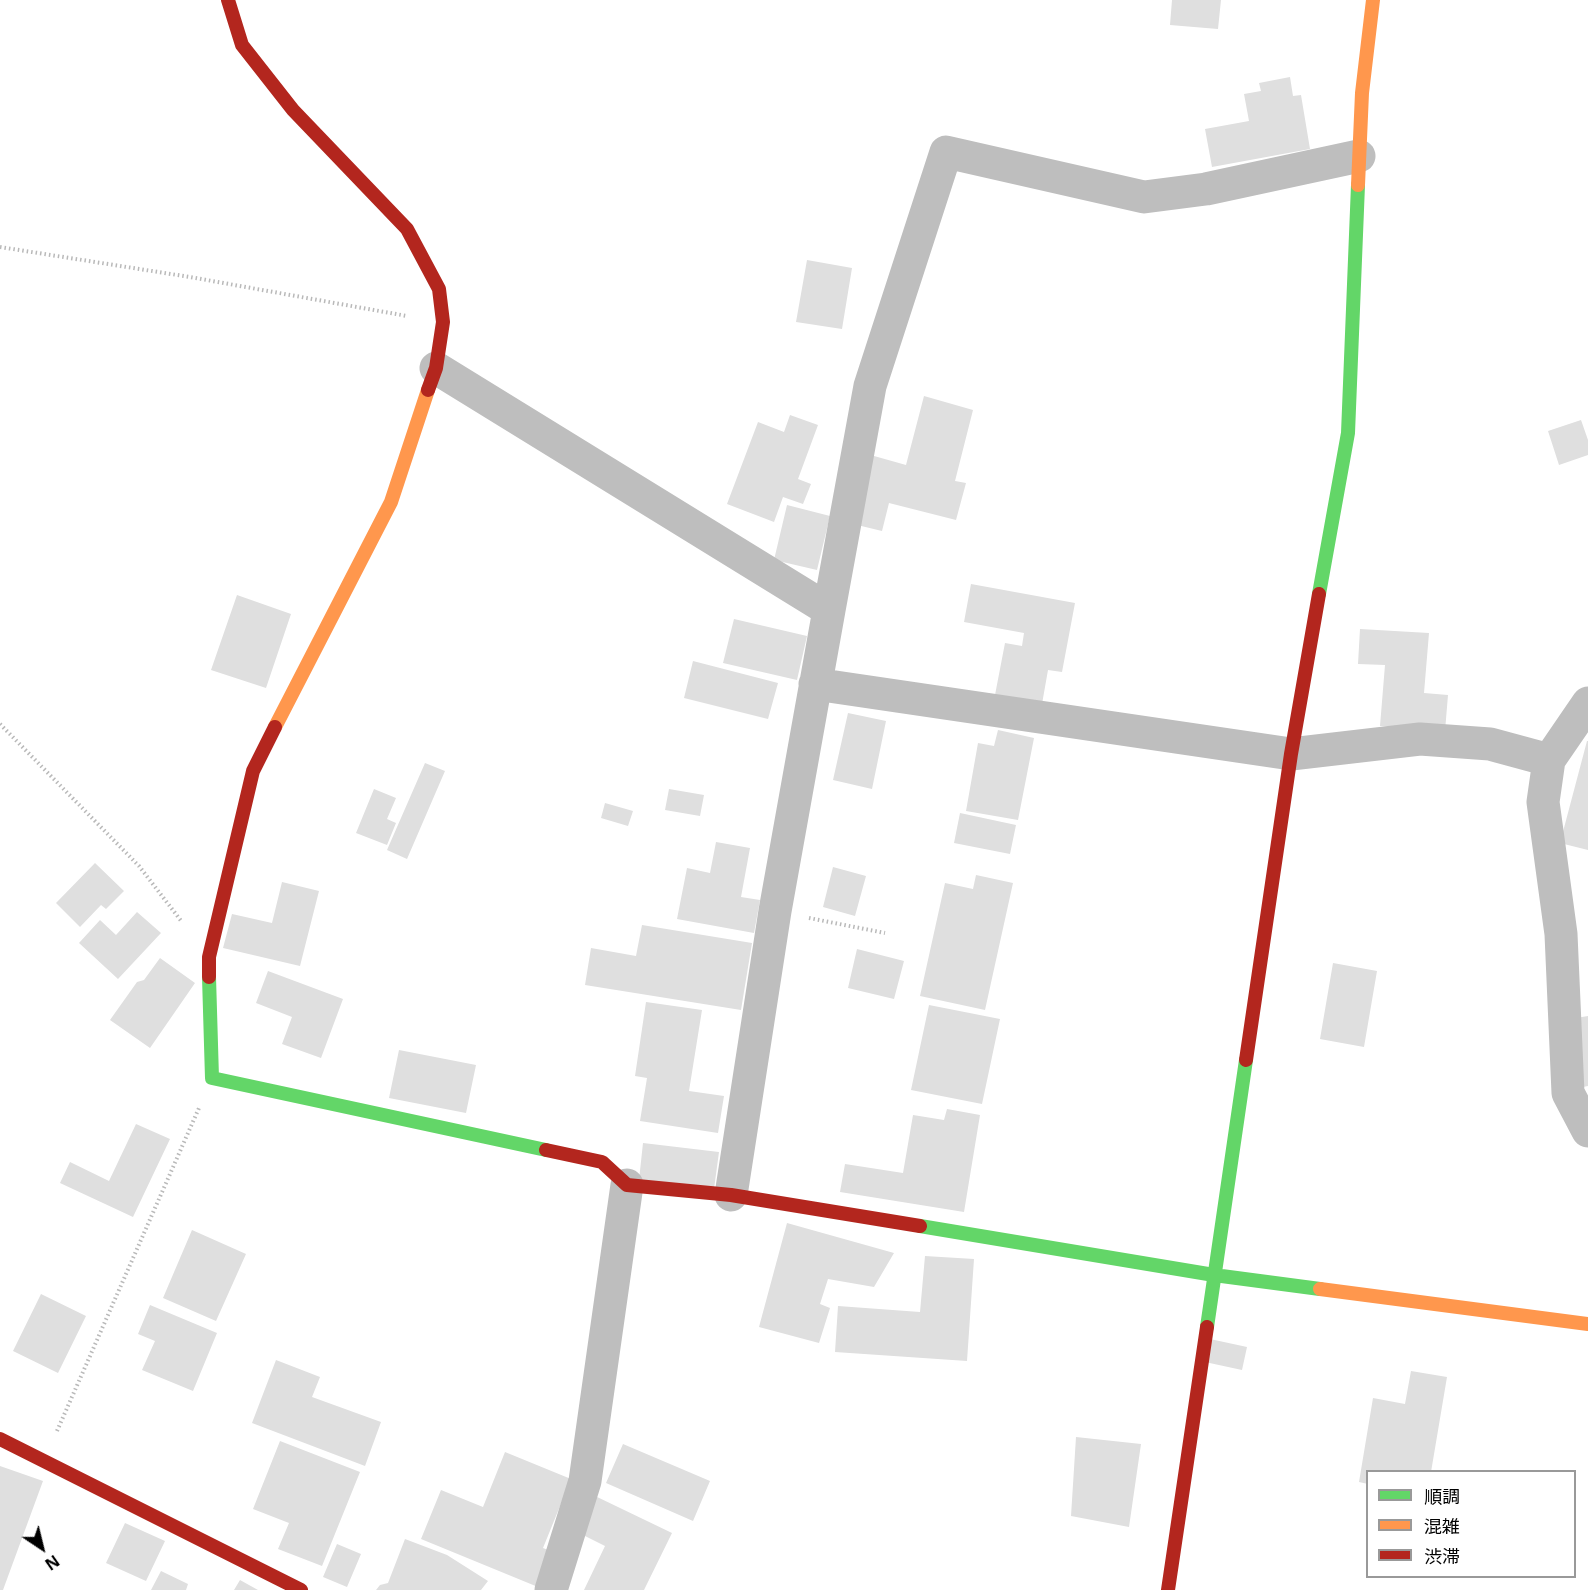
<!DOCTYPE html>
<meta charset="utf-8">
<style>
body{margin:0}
#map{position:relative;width:1588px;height:1590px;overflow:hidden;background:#fff;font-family:"Open Sans","Noto Sans JP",sans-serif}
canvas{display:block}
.legend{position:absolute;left:1366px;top:1470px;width:210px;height:108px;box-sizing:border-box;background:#fff;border:2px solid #999;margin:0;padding:8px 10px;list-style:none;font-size:18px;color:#000}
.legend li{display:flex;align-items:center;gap:12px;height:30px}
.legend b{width:30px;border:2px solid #999}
.north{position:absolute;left:12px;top:1518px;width:60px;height:60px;-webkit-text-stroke:4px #fff;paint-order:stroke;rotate:145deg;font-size:16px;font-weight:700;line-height:24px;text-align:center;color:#000}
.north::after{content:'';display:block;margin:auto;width:21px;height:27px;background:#000;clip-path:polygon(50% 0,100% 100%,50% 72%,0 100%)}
</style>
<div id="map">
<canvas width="1588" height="1590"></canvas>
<ul class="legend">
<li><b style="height:8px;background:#63d668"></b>順調</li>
<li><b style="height:8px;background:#ff974d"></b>混雑</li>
<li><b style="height:8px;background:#b3261e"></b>渋滞</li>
</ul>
<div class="north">N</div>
</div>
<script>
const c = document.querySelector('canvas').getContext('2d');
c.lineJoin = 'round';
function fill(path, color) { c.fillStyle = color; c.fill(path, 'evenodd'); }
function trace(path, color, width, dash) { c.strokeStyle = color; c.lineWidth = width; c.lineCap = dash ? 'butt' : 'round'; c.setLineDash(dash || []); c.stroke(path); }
fill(new Path2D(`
 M1172 0H1221L1218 29 1170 25Z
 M1290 77 1293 96 1301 95 1310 149 1212 167 1205 129 1249 121 1244 94 1261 91 1259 83Z
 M807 260 852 268 842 329 796 322Z
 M924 396 973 410 955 481 966 483 956 520 889 503 882 531 849 523 867 454 906 465Z
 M790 415 818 425 798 479 811 484 803 504 783 497 774 522 727 504 758 422 784 432Z
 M1581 420 1588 440V455L1559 465 1548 431Z
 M787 505 830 516 817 570 774 560Z
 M971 584 1075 603 1062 672 1048 670 1042 704 995 695 1005 643 1022 646 1024 633 964 622Z
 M237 595 291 614 266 688 211 670Z
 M734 619 807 636 797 680 723 663Z
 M1360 629 1429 633 1424 693 1448 695 1445 731 1380 726 1385 665 1358 664Z
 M693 661 778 683 768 719 684 698Z
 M848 713 886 721 872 789 833 780Z
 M998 730 1034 738 1018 820 966 811 978 743 994 746Z
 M1587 741H1588V850L1560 843Z
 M425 763 445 771 407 859 387 850Z
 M374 789 396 798 387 819 396 823 387 845 356 833Z
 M669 789 704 795 700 816 665 810Z
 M605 803 633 811 628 826 601 818Z
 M960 813 1016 825 1010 854 954 843Z
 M716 842 750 848 741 897 760 900 754 933 677 919 687 868 710 873Z
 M95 863 124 891 106 909 101 905 80 927 56 903Z
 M833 867 866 876 855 916 823 907Z
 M976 875 1013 883 985 1010 920 996 945 883 973 889Z
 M282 882 319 891 300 966 223 948 232 914 272 923Z
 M137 912 161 933 118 979 79 943 100 920 116 935Z
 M642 925 752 943 741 1010 585 985 591 948 636 956Z
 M857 949 904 961 894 999 848 988Z
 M160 958 195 983 150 1048 110 1020 137 982 144 980Z
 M1333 963 1377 971 1364 1047 1320 1039Z
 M268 971 343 999 321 1058 282 1044 292 1017 256 1003Z
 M646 1002 702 1010 689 1091 724 1096 718 1133 640 1121 647 1078 635 1076Z
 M929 1005 1000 1019 982 1104 911 1090Z
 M1588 1016V1086L1583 1087 1576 1018Z
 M399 1050 476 1065 466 1113 389 1098Z
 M947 1109 980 1115 964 1212 840 1192 845 1164 903 1173 913 1115 944 1120Z
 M136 1124 170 1139 133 1217 60 1183 70 1162 109 1181Z
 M643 1143 719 1152 714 1189 639 1180Z
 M787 1223 894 1253 874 1287 828 1279 820 1304 830 1308 819 1343 759 1327Z
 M192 1230 246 1254 216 1321 163 1298Z
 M925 1256 974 1259 967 1361 835 1352 838 1306 920 1312Z
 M41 1294 86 1316 58 1373 13 1351Z
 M150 1305 217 1333 193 1391 142 1370 155 1341 138 1334Z
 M1210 1339 1247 1347 1242 1370 1205 1362Z
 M276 1360 320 1377 312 1397 381 1422 365 1466 252 1423Z
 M1411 1371 1447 1377 1431 1472H1368V1484L1359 1482 1373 1398 1405 1404Z
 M1076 1437 1141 1444 1129 1527 1071 1516Z
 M280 1441 360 1472 322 1566 278 1549 289 1523 253 1509Z
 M623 1444 710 1481 693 1521 606 1483Z
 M505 1452 571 1479 543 1548 553 1552 538 1587 421 1539 441 1490 483 1507Z
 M0 1466 43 1481 3 1590H0Z
 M593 1495 672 1533 644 1590H584L605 1546 575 1531Z
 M125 1523 165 1541 146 1581 106 1563Z
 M405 1539 447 1555 488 1581 481 1590H376L380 1585 388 1583Z
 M337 1544 361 1554 347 1587 323 1577Z
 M161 1571 188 1584 186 1590H151Z
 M240 1580 258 1590H234Z`), '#dfdfdf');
trace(new Path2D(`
 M0 247 190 277 407 316
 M0 724 139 866 182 922
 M809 918 885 933
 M57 1431 199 1108`), '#b9b9b9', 4, [1.5, 3]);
trace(new Path2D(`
 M436 368 829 610 775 911 731 1195
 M829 610 870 386 946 152 1144 197 1206 189 1359 156
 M815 684 1291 754 1420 739 1490 744 1549 760
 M1588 703 1549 760 1543 802 1561 934 1568 1093 1588 1131
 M551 1590 585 1481 627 1185`), '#bebebe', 33);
trace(new Path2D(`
 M1319 594 1348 433 1358 185
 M209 977 212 1078 546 1150
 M920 1226 1214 1275 1320 1289
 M1207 1327 1246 1060`), '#63d668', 14);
trace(new Path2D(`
 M1358 185 1362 93 1373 0
 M275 727 391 502 428 390
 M1320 1289 1588 1324`), '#ff974d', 14);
trace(new Path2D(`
 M228 0 242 45 293 110 407 229 439 289 443 322 436 368 428 390
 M209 977V957L253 771 275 727
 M1246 1060 1291 754 1319 594
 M546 1150 602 1162 627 1185 731 1195 920 1226
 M0 1439 301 1590
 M1168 1590 1207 1327`), '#b3261e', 14);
</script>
